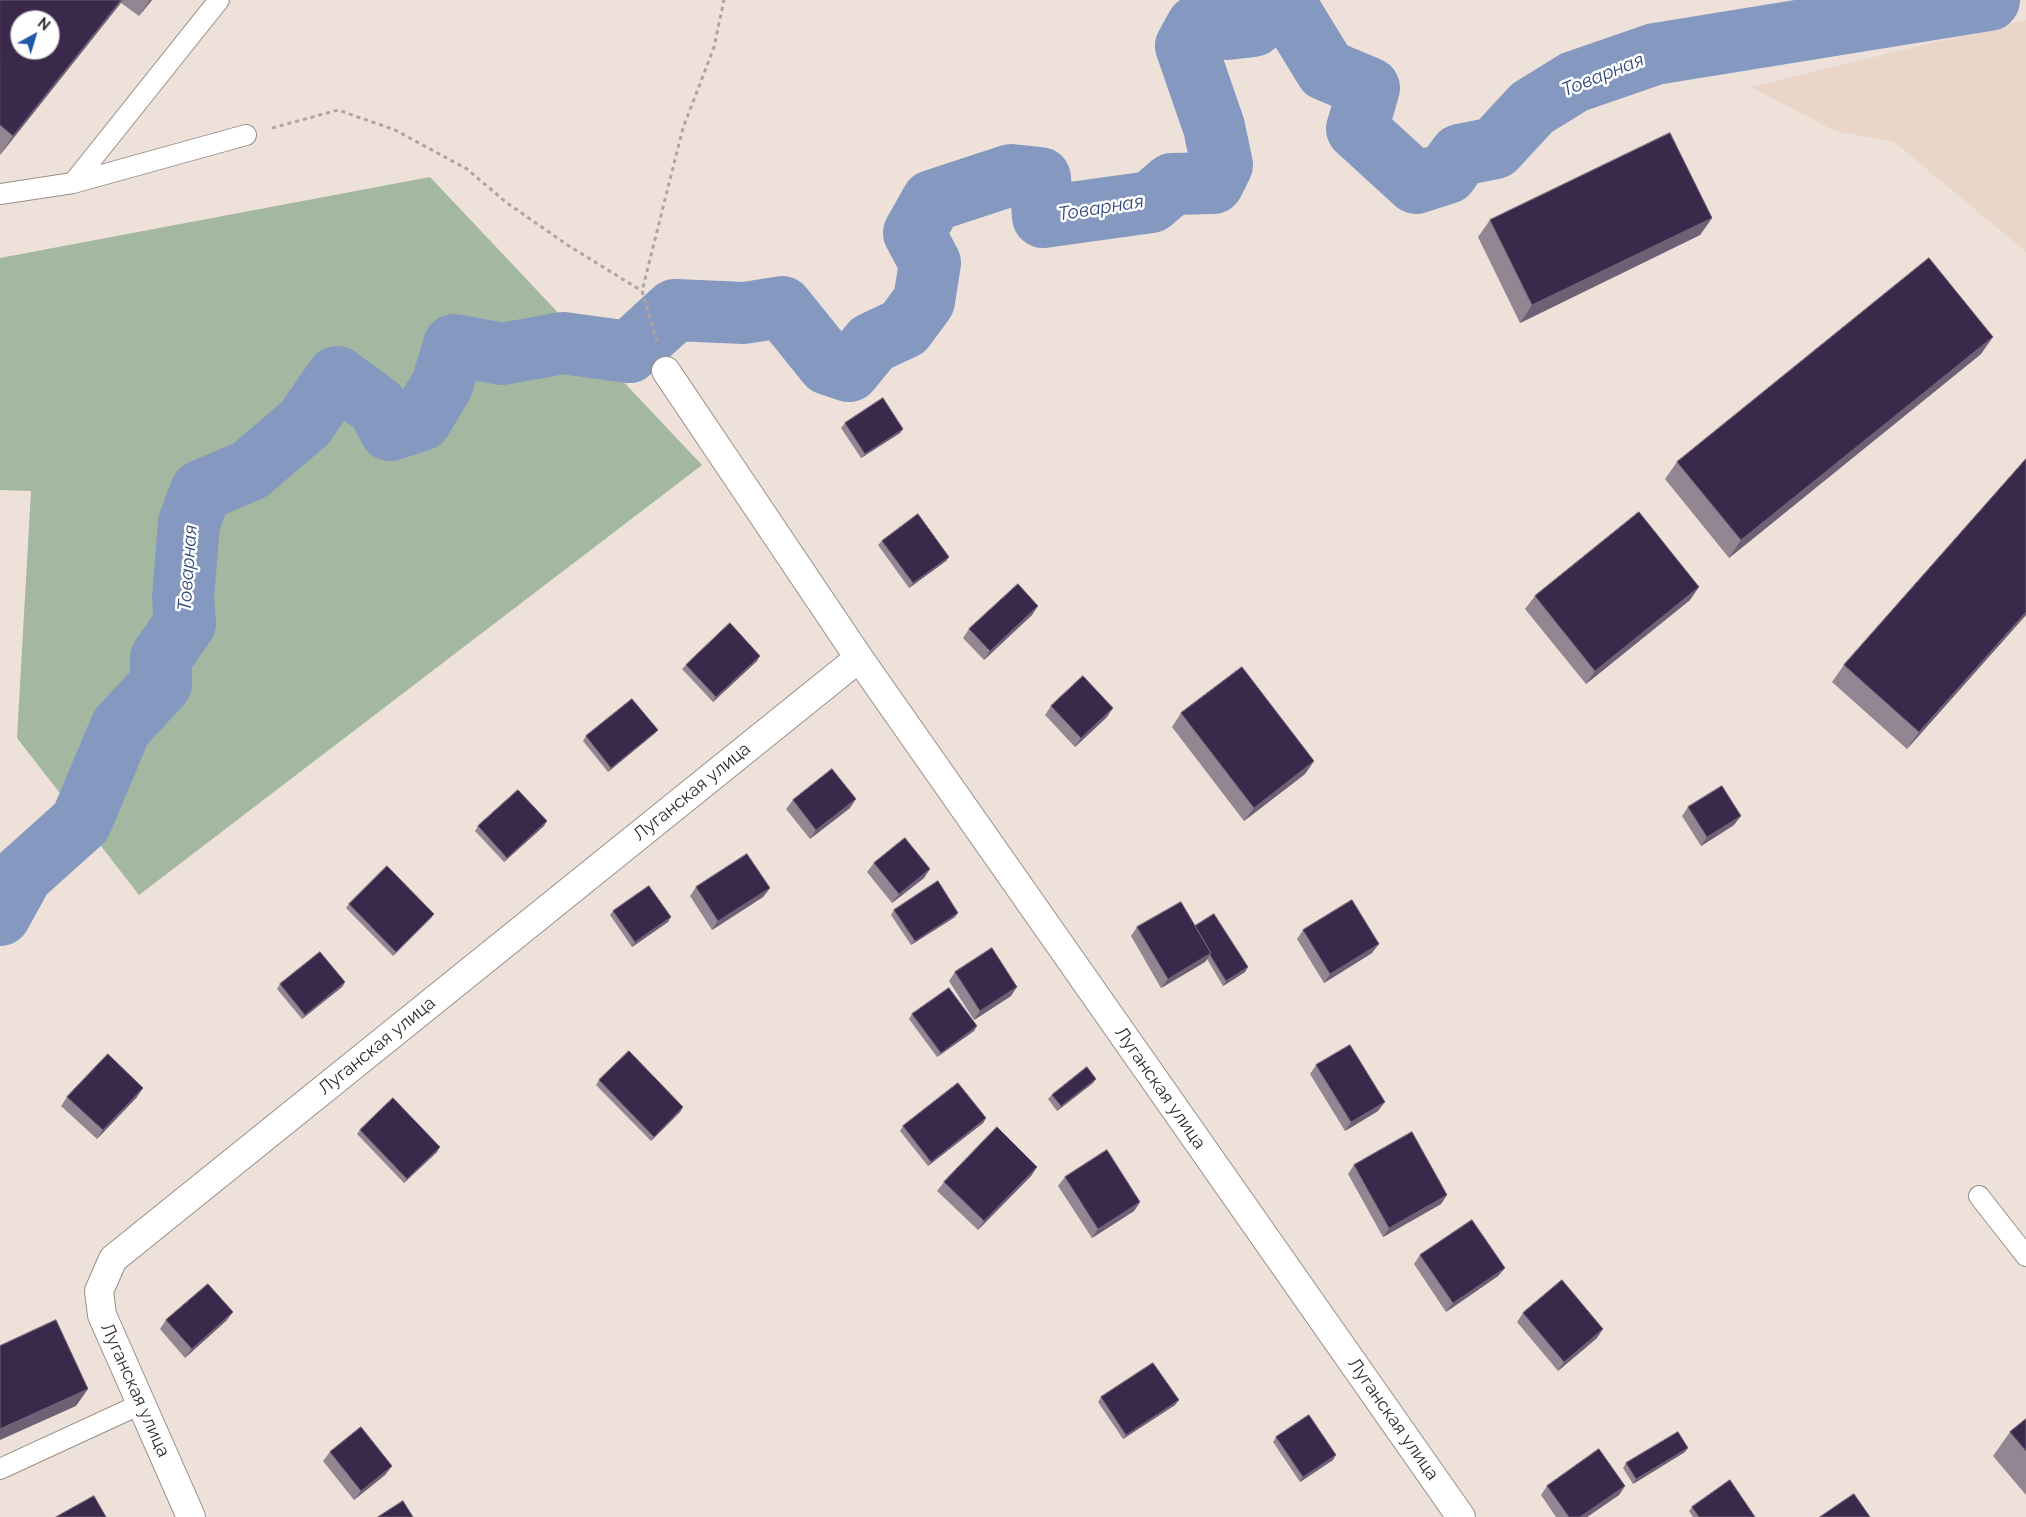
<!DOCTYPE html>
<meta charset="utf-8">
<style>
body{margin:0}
#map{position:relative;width:2026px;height:1517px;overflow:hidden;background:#ede1d9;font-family:Raleway,sans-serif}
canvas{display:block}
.north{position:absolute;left:10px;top:10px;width:50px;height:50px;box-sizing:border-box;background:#fff;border:1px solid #adabaa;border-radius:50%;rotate:39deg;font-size:14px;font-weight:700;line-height:20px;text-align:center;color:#322d2a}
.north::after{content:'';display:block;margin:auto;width:18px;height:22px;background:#1f57a9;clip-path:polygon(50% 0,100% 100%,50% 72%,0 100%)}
</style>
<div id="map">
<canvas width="2026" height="1517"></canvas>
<div class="north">N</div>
</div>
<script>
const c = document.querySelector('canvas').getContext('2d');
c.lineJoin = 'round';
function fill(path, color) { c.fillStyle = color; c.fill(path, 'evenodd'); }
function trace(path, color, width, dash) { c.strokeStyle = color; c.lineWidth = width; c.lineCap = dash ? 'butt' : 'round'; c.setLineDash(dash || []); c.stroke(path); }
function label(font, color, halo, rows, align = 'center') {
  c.font = font + ' Raleway,sans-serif'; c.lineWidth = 5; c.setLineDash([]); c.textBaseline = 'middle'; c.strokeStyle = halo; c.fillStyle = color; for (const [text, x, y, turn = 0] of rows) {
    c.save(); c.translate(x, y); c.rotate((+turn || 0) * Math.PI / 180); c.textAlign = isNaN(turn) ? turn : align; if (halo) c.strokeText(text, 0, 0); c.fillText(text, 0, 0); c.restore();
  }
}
fill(new Path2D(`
 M2026 20V252L1894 142 1835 131 1751 87Z`), '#e9d6c9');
fill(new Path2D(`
 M430 177 702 465 139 895 17 738 31 491 0 490V258Z`), '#a3b7a1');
trace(new Path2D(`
 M0 915 22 875 81 822 121 727 161 684V658L185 623 183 598 189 523 201 491 250 470 305 423 337 377 378 407 390 430 421 420 442 385 454 345 502 354 563 343 629 352 675 310 744 313 782 307 828 364 849 371 872 343 904 328 924 301 930 263 914 233 932 201 1011 175 1040 178 1043 217 1151 202 1172 184 1213 183 1222 165 1214 127 1186 46 1197 26 1227 29 1253 26 1268 1 1293 16 1326 70 1369 88 1357 129 1416 183 1447 173 1460 155 1495 148 1532 108 1574 82 1655 54 1989 0`), '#8498c0', 62);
const lane = new Path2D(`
 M73 183 246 135
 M0 194 73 183 219 0
 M1979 1196 2026 1256
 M0 1469 141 1404`);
const street = new Path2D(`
 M666 371 859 658 1461 1517
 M191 1517 102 1315 99 1291 113 1259 859 658`);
trace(lane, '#998e87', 22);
trace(street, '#998e87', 30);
trace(new Path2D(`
 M272 128 338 110 395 130 467 169 507 203 569 246 642 291
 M657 341 642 291 683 128 714 47 724 0`), '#afa59f', 3, [4, 4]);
trace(lane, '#fff', 20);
trace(street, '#fff', 28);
fill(new Path2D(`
 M0 0H152L139 16 121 3 0 155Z
 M1712 218 1700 235 1520 323 1478 237 1490 220Z
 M1981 354 1729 558 1665 479 1677 462Z
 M845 423 903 429 900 433 861 458 841 428Z
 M882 541 949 557 946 561 909 588 878 545Z
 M1535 596 1690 600 1586 684 1525 609Z
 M1032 615 984 660 963 638 969 629Z
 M2026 615 1907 749 1832 682 1844 665Z
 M757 661 713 702 682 669 686 665Z
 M1051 706 1107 717 1075 747 1045 715Z
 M1181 713 1314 761 1305 774 1244 821 1172 727Z
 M658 730 654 734 608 772 583 741 586 736Z
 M793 800 850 808 810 839 786 809Z
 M1688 807 1734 825 1701 846 1682 816Z
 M478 826H544L504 862 475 831Z
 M874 863 924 878 892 903 867 872Z
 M696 887 770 888 763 897 712 930 690 896Z
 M349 904 434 914 431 918 393 956 346 908Z
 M894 910 955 917 911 945 891 915Z
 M613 911 668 922 632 947 610 915Z
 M1195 926 1248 967 1245 972 1223 986 1207 959 1205 962 1161 988 1131 936 1137 927Z
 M1303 930 1372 953 1324 983 1297 939Z
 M955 972 1011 996 974 1020 949 981Z
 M345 982 342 987 302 1019 277 989 280 984Z
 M912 1014 974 1031 937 1057 909 1019Z
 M1316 1065 1378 1111 1345 1131 1310 1074Z
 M599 1080 683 1107 680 1112 651 1141 596 1085Z
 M1093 1083 1057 1111 1048 1099 1052 1095Z
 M67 1097H137L97 1139 61 1106Z
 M986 1118 983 1123 928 1166 900 1131 903 1126Z
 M360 1130 437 1152 404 1183 357 1134Z
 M1354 1165 1447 1195 1441 1204 1383 1237 1348 1174Z
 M1037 1167 1031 1176 978 1230 937 1191 944 1182Z
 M1065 1177 1140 1202 1134 1211 1092 1238 1058 1186Z
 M1420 1255 1505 1268 1498 1276 1446 1312 1414 1264Z
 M1523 1313 1597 1338 1558 1371 1517 1322Z
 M166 1320H227L185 1358 160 1329Z
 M1101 1397 1175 1405 1123 1439 1098 1402Z
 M2026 1419V1495L1993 1456 2010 1432Z
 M1276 1437 1333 1460 1300 1482 1273 1442Z
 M330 1452 392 1466 385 1475 354 1500 323 1461Z
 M1685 1452 1633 1484 1623 1468 1626 1463Z
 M1547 1486H1625L1619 1495 1587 1517H1556L1541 1495Z
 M1692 1507 1755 1517H1693L1689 1511Z`), '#948592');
fill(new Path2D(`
 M121 0H123L0 155 13 136Z
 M150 0H152L139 16Z
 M1712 218 1700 235 1520 323 1532 305Z
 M1993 337 1981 354 1729 558 1741 540Z
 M903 429 900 433 861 458 865 454Z
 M949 557 946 561 909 588 913 583Z
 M1699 587 1690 600 1586 684 1595 671Z
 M1038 606 1032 615 984 660 990 651Z
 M2026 612V615L1907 749 1919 732Z
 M760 656 757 661 713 702 716 697Z
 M1113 708 1107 717 1075 747 1081 738Z
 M658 730 654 734 608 772 611 768Z
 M1314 761 1305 774 1244 821 1254 808Z
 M856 799 850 808 810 839 816 830Z
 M1741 816 1734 825 1701 846 1707 837Z
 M547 821 544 826 504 862 507 858Z
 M930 869 924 878 892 903 899 894Z
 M770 888 763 897 712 930 718 921Z
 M958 913 955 917 911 945 915 941Z
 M434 914 431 918 393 956 396 952Z
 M671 917 668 922 632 947 635 942Z
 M1379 944 1372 953 1324 983 1330 974Z
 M1211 953 1205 962 1161 988 1168 979Z
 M1248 967 1245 972 1223 986 1226 981Z
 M345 982 342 987 302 1019 305 1015Z
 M1017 987 1011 996 974 1020 980 1011Z
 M977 1026 974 1031 937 1057 941 1053Z
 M1096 1079 1093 1083 1057 1111 1061 1106Z
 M143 1088 137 1097 97 1139 103 1130Z
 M1385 1102 1378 1111 1345 1131 1351 1122Z
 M683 1107 680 1112 651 1141 654 1137Z
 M986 1118 983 1123 928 1166 931 1162Z
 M440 1147 437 1152 404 1183 407 1179Z
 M1037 1167 1031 1176 978 1230 984 1221Z
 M1447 1195 1441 1204 1383 1237 1389 1228Z
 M1140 1202 1134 1211 1092 1238 1098 1229Z
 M1505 1268 1498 1276 1446 1312 1453 1303Z
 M233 1312 227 1320 185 1358 192 1349Z
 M1603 1329 1597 1338 1558 1371 1564 1362Z
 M88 1389 76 1406 0 1440V1429Z
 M1179 1400 1175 1405 1123 1439 1126 1435Z
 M1688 1448 1685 1452 1633 1484 1636 1479Z
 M1336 1455 1333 1460 1300 1482 1303 1477Z
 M392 1466 385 1475 354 1500 361 1491Z
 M1625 1486 1619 1495 1587 1517H1580Z`), '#706076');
const building = new Path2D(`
 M0 0H121L13 136 0 125ZM20 20H50V50H20Z
 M1670 133 1712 218 1532 305 1490 220Z
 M1929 258 1993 337 1741 540 1677 462Z
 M883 398 903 429 865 454 845 423Z
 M2026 459V612L1919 732 1844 665Z
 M1639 512 1699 587 1595 671 1535 596Z
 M918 514 949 557 913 583 882 541Z
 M1018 584 1038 606 990 651 969 629Z
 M730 623 760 656 716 697 686 665Z
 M1242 667 1314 761 1254 808 1181 713Z
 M1083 676 1113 708 1081 738 1051 706Z
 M632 699 658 730 611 768 586 736Z
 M832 769 856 799 816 830 793 800Z
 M1722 786 1741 816 1707 837 1688 807Z
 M518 790 547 821 507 858 478 826Z
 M905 838 930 869 899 894 874 863Z
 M747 854 770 888 718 921 696 887Z
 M387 866 434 914 396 952 349 904Z
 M938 881 958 913 915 941 894 910Z
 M649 886 671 917 635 942 613 911Z
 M1352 900 1379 944 1330 974 1303 930Z
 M1181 902 1211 953 1168 979 1137 927Z
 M1214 914 1248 967 1226 981 1210 955 1211 953 1195 926Z
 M992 948 1017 987 980 1011 955 972Z
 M320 952 345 982 305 1015 280 984Z
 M949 988 977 1026 941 1053 912 1014Z
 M1350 1045 1385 1102 1351 1122 1316 1065Z
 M629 1051 683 1107 654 1137 599 1080Z
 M108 1054 143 1088 103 1130 67 1097Z
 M1087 1067 1096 1079 1061 1106 1052 1095Z
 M958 1083 986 1118 931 1162 903 1126Z
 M393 1098 440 1147 407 1179 360 1130Z
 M997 1127 1037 1167 984 1221 944 1182Z
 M1412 1132 1447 1195 1389 1228 1354 1165Z
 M1107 1150 1140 1202 1098 1229 1065 1177Z
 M1472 1220 1505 1268 1453 1303 1420 1255Z
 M1562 1280 1603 1329 1564 1362 1523 1313Z
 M208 1284 233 1312 192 1349 166 1320Z
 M56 1320 88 1389 0 1429V1346Z
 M1153 1363 1179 1400 1126 1435 1101 1397Z
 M1309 1415 1336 1455 1303 1477 1276 1437Z
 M2026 1419V1451L2010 1432Z
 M361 1427 392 1466 361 1491 330 1452Z
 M1678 1432 1688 1448 1636 1479 1626 1463Z
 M1599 1449 1625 1486 1580 1517H1569L1547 1486Z
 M1730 1480 1755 1517H1699L1692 1507Z
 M1854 1494 1870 1517H1820Z
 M94 1496 106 1517H56Z
 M403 1501 413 1517H378Z`);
fill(building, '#3b294c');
trace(building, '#706076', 1);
label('18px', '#322d2a', '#fff', [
 ["Луганская улица",692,792,-39],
 ["Луганская улица",377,1046,-39],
 ["Луганская улица",1160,1088,55],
 ["Луганская улица",135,1390,66],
 ["Луганская улица",1393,1419,55]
]);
label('italic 19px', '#30487d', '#fff', [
 ["Товарная",1603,75,-22],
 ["Товарная",1101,208,-9],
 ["Товарная",188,568,-86]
]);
</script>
